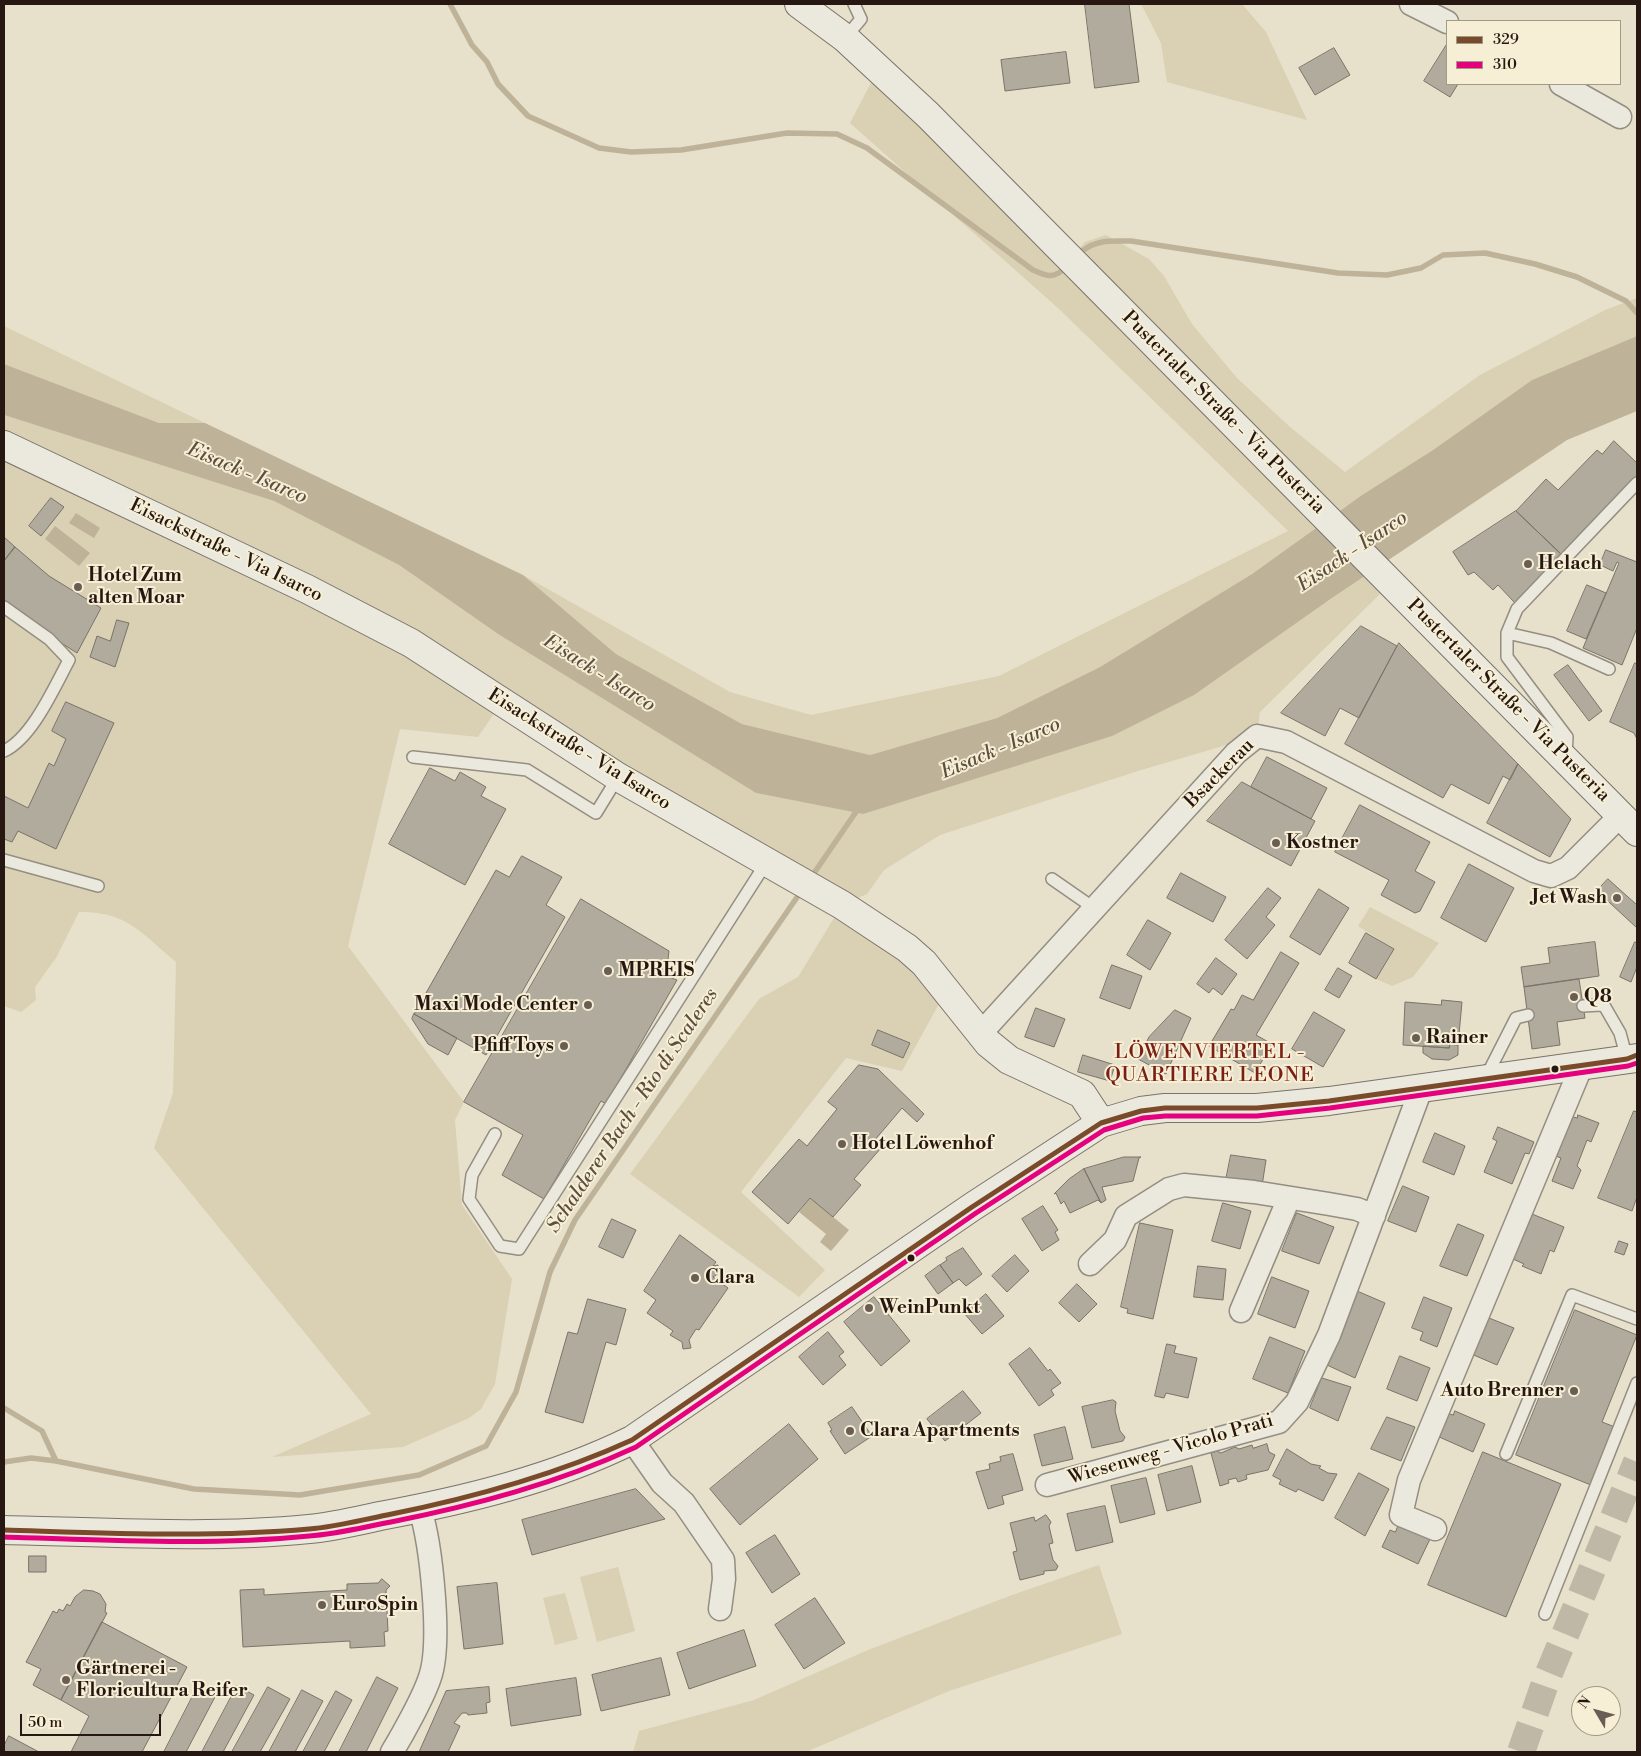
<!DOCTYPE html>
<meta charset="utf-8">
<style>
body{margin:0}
#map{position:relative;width:1641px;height:1756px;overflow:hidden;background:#e7e0cb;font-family:"Libre Bodoni",serif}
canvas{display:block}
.frame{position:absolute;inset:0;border:5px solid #261712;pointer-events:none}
.legend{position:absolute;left:1446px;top:20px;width:175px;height:65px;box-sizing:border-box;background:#f7efd5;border:1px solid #a39987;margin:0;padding:6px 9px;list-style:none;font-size:15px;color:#261712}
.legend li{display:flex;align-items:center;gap:10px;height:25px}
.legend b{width:25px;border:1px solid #a39987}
.north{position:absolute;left:1571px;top:1686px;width:50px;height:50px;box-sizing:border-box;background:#f7efd5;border:1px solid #a39987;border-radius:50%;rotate:307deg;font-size:14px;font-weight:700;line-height:20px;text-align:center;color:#261712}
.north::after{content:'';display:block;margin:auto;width:18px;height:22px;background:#6a5d53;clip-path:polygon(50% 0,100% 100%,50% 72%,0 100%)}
.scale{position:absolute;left:20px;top:1714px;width:141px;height:22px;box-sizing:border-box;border:2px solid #261712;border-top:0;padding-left:6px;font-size:15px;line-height:18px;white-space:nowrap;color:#261712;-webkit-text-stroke:4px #f7efd5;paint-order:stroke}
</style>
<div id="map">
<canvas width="1641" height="1756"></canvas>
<div class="frame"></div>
<ul class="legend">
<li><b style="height:6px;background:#7a4b2a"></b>329</li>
<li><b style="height:6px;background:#e5007d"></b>310</li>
</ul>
<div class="north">N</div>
<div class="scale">50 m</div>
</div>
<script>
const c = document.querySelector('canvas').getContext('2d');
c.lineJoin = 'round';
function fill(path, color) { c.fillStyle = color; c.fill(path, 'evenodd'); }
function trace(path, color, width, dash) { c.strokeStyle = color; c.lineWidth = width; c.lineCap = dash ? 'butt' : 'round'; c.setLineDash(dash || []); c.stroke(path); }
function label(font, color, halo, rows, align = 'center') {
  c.font = font + ' "Libre Bodoni",serif'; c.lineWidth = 4; c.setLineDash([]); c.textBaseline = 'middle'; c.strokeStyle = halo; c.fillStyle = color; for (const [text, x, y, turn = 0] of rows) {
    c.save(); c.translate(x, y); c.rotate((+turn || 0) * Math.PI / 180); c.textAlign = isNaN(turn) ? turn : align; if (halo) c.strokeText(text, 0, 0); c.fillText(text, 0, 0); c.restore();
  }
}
fill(new Path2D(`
 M1141 4H1242L1266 32 1307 120 1167 82 1161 43Z
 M874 77 1071 258 1085 242 1106 235 1149 259 1164 276 1192 324 1237 378 1289 426 1345 472 1480 375 1605 310 1637 298V336L1532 380 1433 450 1362 495 1252 574 1100 667 997 718 870 755 742 724 616 654 523 575 730 692 811 715 999 676 1288 531 1059 309 850 123Z
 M4 326 205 423H159L4 364Z
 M4 415 274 501 399 565 498 634 756 793 863 814 1329 600 1364 576 1381 593 1260 712 1257 736 1138 771 940 835 884 870 867 894 842 905 502 702 478 737 400 729 348 946 464 1102 455 1120 462 1205 512 1279 495 1384 481 1409 469 1418 403 1447 272 1457 371 1414 154 1148 173 1093 176 962C141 933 127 911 79 912L56 958 35 987 36 1000 21 1012 4 1006Z
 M1370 907 1439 943 1413 977 1392 986 1376 979 1394 949 1358 926Z
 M834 918 904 962 940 1002 902 1071 846 1058 741 1192 825 1270 799 1297 630 1174 759 999 798 977Z
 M1099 1565 1122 1634 949 1691 806 1752H633L639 1731 754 1700 868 1650 1012 1595Z
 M618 1567 635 1631 597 1642 580 1577Z
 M565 1593 578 1639 555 1645 543 1598Z`), '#dad0b4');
fill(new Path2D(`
 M1637 336V411L1567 440 1329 600 1194 695 1112 736 863 814 756 793 498 634 399 565 274 501 4 415V364L159 423H205L523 575 616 654 742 724 870 755 997 718 1100 667 1252 574 1362 495 1433 450 1532 380Z
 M76 513 100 528 94 538 69 523Z
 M55 526 90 553 79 566 45 539Z
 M810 1198 849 1230 831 1251 820 1242 826 1234 799 1212Z`), '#beb399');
trace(new Path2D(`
 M450 4 472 45 487 62 498 84 528 116 599 148 631 152 681 150 787 133 837 134 867 148 1033 270C1046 276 1053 279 1064 269
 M1082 251C1098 239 1112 241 1131 241L1338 273 1387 275 1421 268 1443 255 1485 253 1535 264 1577 277 1626 301 1637 313
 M810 879 860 806
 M4 1408 42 1431 56 1461
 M4 1462 31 1458 56 1461 194 1489 300 1495 419 1475 486 1446 516 1392 550 1272 575 1220 802 890`), '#beb399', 5.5);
const building = new Path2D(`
 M1085 4H1129L1139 82 1095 88Z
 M1447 44V84H1458L1450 97 1424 81Z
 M1334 48 1350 75 1315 95 1299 68Z
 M1066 52 1070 83 1005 91 1001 60Z
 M1614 441 1637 463V477L1562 555 1516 511 1546 479 1558 490 1597 450 1602 454Z
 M51 498 64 507 41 536 29 526Z
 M1516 511 1562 555 1515 603 1498 585 1493 590 1474 572 1468 575 1453 552Z
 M4 537 15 547 4 561Z
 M15 547 49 576 101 608 77 653 52 637 4 600V561Z
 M1606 550 1637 562V628L1622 665 1583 648 1619 563 1617 562 1613 571 1600 565Z
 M1587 585 1606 593 1586 639 1567 631Z
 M117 620 129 623 115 667 90 657 97 636 110 641Z
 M1361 626 1397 646 1359 718 1340 708 1325 736 1281 713Z
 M1399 643 1518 764 1510 780 1503 776 1489 804 1451 784 1443 798 1345 744Z
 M1635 663 1637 664V739L1634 733 1610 722Z
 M1568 665 1602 711 1589 721 1554 675Z
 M66 702 114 723 56 849 18 831 12 842 4 839V796L28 808 49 763 54 766 66 739 52 731Z
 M1267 757 1327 788 1311 819 1251 787Z
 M1518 764 1571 819 1550 857 1487 823Z
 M430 768 455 781 460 772 486 787 481 796 506 809 465 885 389 844Z
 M1242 782 1315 821 1291 866 1207 821Z
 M1360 805 1430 842 1415 871 1435 882 1420 911 1415 913 1381 895 1389 880 1335 852Z
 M522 856 562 877 546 905 565 917 486 1055 414 1014 496 870 509 877Z
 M1469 864 1514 888 1486 942 1441 918Z
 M1181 873 1226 897 1213 922 1167 898Z
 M1608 879 1637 905V928L1597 891Z
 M1268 888 1281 898 1266 917 1275 925 1247 959 1225 940Z
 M1319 889 1349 908 1320 955 1290 937Z
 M581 899 669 951 666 976 677 980 606 1104 601 1101 544 1199 502 1175 523 1135 464 1102Z
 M1148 920 1171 933 1150 970 1127 955Z
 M1366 933 1394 949 1376 979 1349 963Z
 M1595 942 1599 976 1524 987 1521 967 1550 963 1548 948Z
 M1635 942 1637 943V967L1631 982 1620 977Z
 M1281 952 1299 963 1256 1035 1272 1044 1255 1073 1209 1046 1231 1009 1234 1010 1242 995 1253 1000Z
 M1216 958 1237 974 1222 995 1213 988 1209 993 1197 984Z
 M1112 965 1142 976 1130 1009 1100 998Z
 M1338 968 1352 976 1339 998 1325 990Z
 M1579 979 1585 1018 1557 1022 1560 1045 1532 1049 1524 987Z
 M1442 1000 1462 1002 1458 1045 1450 1044 1449 1048 1403 1045 1405 1002 1441 1005Z
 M1036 1008 1065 1019 1054 1047 1025 1037Z
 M1175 1010 1191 1018 1166 1074 1138 1059 1149 1037Z
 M1314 1012 1345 1030 1323 1067 1292 1049Z
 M414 1014 457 1038 448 1055 428 1044 412 1019Z
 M878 1030 910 1043 903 1058 872 1045Z
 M1450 1044 1458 1045V1055L1449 1060 1432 1059 1423 1053V1046L1449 1048Z
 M1083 1055 1115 1065 1110 1081 1078 1072Z
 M859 1065 878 1069 924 1114 917 1122 902 1108 874 1141 881 1148 854 1179 861 1185 833 1217 810 1198 788 1224 752 1192 799 1139 807 1146 837 1109 828 1102Z
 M1634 1111 1637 1112V1197L1632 1211 1598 1198Z
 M1578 1115 1599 1123 1591 1142 1587 1140 1577 1166 1581 1170 1573 1189 1552 1181 1561 1158 1550 1154 1570 1116 1577 1118Z
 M1498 1127 1534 1142 1529 1154 1525 1153 1512 1184 1484 1172 1497 1141 1493 1139Z
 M1435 1133 1465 1146 1454 1175 1423 1162Z
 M1231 1155 1266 1160 1262 1186 1226 1180Z
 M1124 1157H1141L1139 1158 1133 1181 1102 1187 1106 1200 1101 1203 1084 1169Z
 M1084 1169 1101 1203 1098 1200 1070 1213 1064 1201 1061 1204 1056 1193 1054 1194 1069 1179Z
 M1403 1186 1429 1197 1416 1232 1388 1221Z
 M1223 1203 1251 1211 1240 1249 1212 1241Z
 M1043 1206 1058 1230 1055 1232 1059 1240 1042 1251 1022 1219Z
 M1297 1213 1334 1227 1319 1264 1282 1251Z
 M1532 1214 1564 1227 1554 1252 1550 1250 1541 1274 1522 1266 1524 1264 1513 1259Z
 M612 1219 636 1230 623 1258 599 1247Z
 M1140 1223 1173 1230 1153 1319 1127 1313 1128 1309 1121 1307Z
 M1458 1224 1484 1235 1467 1276 1440 1266Z
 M680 1235 716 1262 713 1266 718 1265 719 1273 713 1277 728 1288 699 1330 696 1329 689 1340 691 1348 683 1349 682 1342 670 1335 673 1331 647 1313 656 1300 644 1291Z
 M1619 1241 1628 1244 1624 1255 1615 1252Z
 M963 1248 982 1274 966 1286 959 1279 953 1283 940 1265 947 1260 946 1258Z
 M1015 1255 1029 1271 1007 1292 992 1276Z
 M940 1265 953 1283 938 1294 925 1276Z
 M1198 1266 1226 1269 1223 1300 1194 1297Z
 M1272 1277 1309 1291 1295 1328 1258 1314Z
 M1077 1284 1097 1304 1079 1322 1059 1303Z
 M1357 1291 1385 1303 1355 1378 1327 1365Z
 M986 1294 1004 1316 982 1334 964 1313Z
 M874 1297 910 1341 881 1366 844 1322Z
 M1424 1297 1452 1308 1437 1347 1420 1340 1423 1332 1412 1328Z
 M588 1299 626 1309 616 1345 606 1342 583 1423 545 1412 568 1332 577 1334Z
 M1575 1310 1637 1335 1602 1422 1615 1427 1591 1485 1516 1455Z
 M1484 1316 1514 1328 1497 1365 1469 1353Z
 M828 1332 844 1352 839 1356 846 1365 823 1385 799 1357Z
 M1270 1337 1305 1351 1288 1393 1253 1379Z
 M1167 1344 1176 1346 1174 1353 1197 1358 1188 1398 1166 1393 1164 1398 1155 1396Z
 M1030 1348 1048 1371 1050 1369 1061 1383 1051 1390 1054 1395 1039 1406 1009 1364Z
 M1400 1356 1430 1368 1417 1401 1387 1389Z
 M1322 1378 1351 1387 1338 1421 1310 1408Z
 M963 1391 981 1413 945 1441 927 1419Z
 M1113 1400 1116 1402 1115 1411 1120 1431 1125 1437 1123 1441 1092 1448 1082 1407Z
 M852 1407 872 1436 845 1454 830 1431 832 1430 828 1423Z
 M1455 1411 1485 1424 1473 1452 1437 1436 1447 1413 1453 1415Z
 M1387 1417 1415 1427 1401 1461 1371 1449Z
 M789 1424 818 1459 740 1525 710 1489Z
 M1065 1427 1073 1459 1042 1466 1034 1435Z
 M1267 1444 1269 1452 1275 1455 1268 1470 1246 1475 1247 1479 1238 1482 1236 1478 1228 1480 1229 1483 1220 1486 1211 1453 1217 1451 1221 1453 1235 1447 1239 1449 1252 1445 1253 1448Z
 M1287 1449 1311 1464 1321 1466 1319 1468 1328 1473 1337 1474 1323 1501 1298 1489 1296 1492 1279 1484 1281 1480 1273 1476Z
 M1483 1452 1561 1484 1506 1617 1428 1585Z
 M1013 1454 1023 1490 1002 1496 1004 1504 988 1509 976 1472 990 1469 989 1464 1001 1461 1000 1457Z
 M1192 1466 1201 1502 1167 1511 1158 1475Z
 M1359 1473 1389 1489 1365 1536 1335 1518Z
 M1146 1478 1155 1514 1120 1523 1111 1486Z
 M636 1489 665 1519 532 1555 522 1520Z
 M1105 1506 1113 1542 1076 1551 1067 1514Z
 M1046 1515 1051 1522 1049 1526 1053 1543 1049 1544 1053 1560 1058 1566 1056 1570 1044 1571V1574L1020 1580 1013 1552 1017 1551 1010 1523 1034 1517 1035 1521Z
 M1400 1522 1431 1537 1418 1564 1382 1547 1390 1530 1395 1532Z
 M775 1535 800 1574 772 1593 746 1553Z
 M29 1556H46V1572H29Z
 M382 1579 390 1586 386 1590 388 1631 384 1632 385 1646 350 1648V1641L243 1647 240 1590 264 1589V1595L347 1590V1584L378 1583Z
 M497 1583 503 1644 464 1649 457 1587Z
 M84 1590 93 1591 100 1594 106 1604 105 1612 107 1613 61 1700 33 1685 41 1669 26 1662 53 1611 57 1613 59 1609 63 1611 67 1604 70 1606 75 1597Z
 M815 1598 845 1643 804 1669 775 1625Z
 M102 1622 187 1667 142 1752H71L89 1716 61 1700Z
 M744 1630 756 1666 689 1689 677 1653Z
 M661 1658 670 1695 601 1711 592 1675Z
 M377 1677 398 1688 366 1752H339Z
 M576 1678 581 1715 511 1726 506 1689Z
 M237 1686 254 1695 223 1752H202Z
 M268 1687 290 1699 260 1752H232Z
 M489 1687 490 1702 486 1703 487 1713 468 1715 467 1713H462L454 1723 460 1726 448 1752H419L446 1691Z
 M197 1688 215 1697 186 1752H164Z
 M302 1690 323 1701 295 1752H269Z
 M336 1691 352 1700 324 1752H303Z
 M9 1736 39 1752H4V1746Z`);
fill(building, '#b1ab9d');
trace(building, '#7a7369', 1);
trace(new Path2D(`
 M1521 1752 1547 1678 1637 1462`), '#c0b8a6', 28, [28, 14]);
const lane = new Path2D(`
 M845 38 861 19 854 4
 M4 607 49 639 69 660C54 688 32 738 4 751
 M1507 633 1551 643 1609 669
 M1566 756 1567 737 1507 657V633L1517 609 1637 483
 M413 757 527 770 596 813 618 777
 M4 860 98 886
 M1052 879 1088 904 1090 913
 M1583 1006 1601 1005 1605 1007 1620 1033 1627 1059
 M1486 1077 1516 1018 1528 1015
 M495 1134 472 1175 469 1199 500 1246 519 1249 766 863
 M1506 1454 1572 1295 1637 1319
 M1545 1614 1637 1383`);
const street = new Path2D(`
 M1411 4 1447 22
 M1561 84 1620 117
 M980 1034 1236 753 1257 736 1286 742 1534 871 1551 876 1568 868 1621 815
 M1090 1264 1115 1240 1126 1216 1169 1189 1184 1185 1254 1192 1329 1204 1357 1209 1374 1216
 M1241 1311 1289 1198
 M632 1440 662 1483 684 1503 723 1560 724 1579 720 1609
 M1047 1485 1279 1422 1297 1402 1329 1335 1421 1089
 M1435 1529 1401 1515 1409 1480 1582 1065
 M392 1752C403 1734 424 1696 430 1677 442 1642 431 1544 420 1509`);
const secondary = new Path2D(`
 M799 4 845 38 928 115 1637 832
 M4 445 307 589 411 643 618 777 842 905 907 948 924 963 988 1043 1009 1060 1082 1094 1101 1123
 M4 1530C105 1532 208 1539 309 1529 333 1527 357 1521 380 1516 466 1500 553 1479 632 1440L972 1207 1101 1123 1141 1111 1165 1108H1257L1329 1101 1637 1058`);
trace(lane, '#948e82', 14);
trace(street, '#948e82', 25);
trace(secondary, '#7a7369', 30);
trace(lane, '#ebe8dd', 11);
trace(street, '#ebe8dd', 22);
trace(secondary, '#ebe8dd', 28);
trace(new Path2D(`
 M4 1530C106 1533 208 1538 309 1529 336 1527 361 1520 387 1515 472 1498 553 1476 632 1440L972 1207 1101 1123 1141 1111 1165 1108H1257L1329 1101 1627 1059 1637 1055`), '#7a4b2a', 5);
trace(new Path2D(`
 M4 1537C106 1540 208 1546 309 1536 337 1534 364 1527 391 1522 476 1505 558 1483 636 1447L976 1213 1104 1130 1143 1118 1165 1116H1257L1330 1108 1628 1066 1637 1063`), '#e5007d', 5);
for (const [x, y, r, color] of [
 [1528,564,5,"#6a5d53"],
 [78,587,5,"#6a5d53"],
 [1276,843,5,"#6a5d53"],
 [1617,898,5,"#6a5d53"],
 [608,971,5,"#6a5d53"],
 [1574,997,5,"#6a5d53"],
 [588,1005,5,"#6a5d53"],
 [1416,1038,5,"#6a5d53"],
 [564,1046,5,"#6a5d53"],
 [1555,1069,4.5,"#261712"],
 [842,1144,5,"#6a5d53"],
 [911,1258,4.5,"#261712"],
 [695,1278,5,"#6a5d53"],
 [869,1308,5,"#6a5d53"],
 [1574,1391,5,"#6a5d53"],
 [850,1431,5,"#6a5d53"],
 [322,1605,5,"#6a5d53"],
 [66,1680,5,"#6a5d53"]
]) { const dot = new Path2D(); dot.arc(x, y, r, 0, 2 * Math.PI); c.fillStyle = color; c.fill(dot); trace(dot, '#f7efd5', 2); }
label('19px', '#261712', '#f7efd5', [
 ["Pustertaler Straße - Via Pusteria",1223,413,45],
 ["Eisackstraße - Via Isarco",226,551,26],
 ["Pustertaler Straße - Via Pusteria",1508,701,45],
 ["Eisackstraße - Via Isarco",579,750,32],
 ["Bsackerau",1220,774,-45],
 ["Wiesenweg - Vicolo Prati",1171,1450,-16]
]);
label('bold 19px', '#261712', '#f7efd5', [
 ["Helach",1538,564],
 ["Hotel Zum",88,576],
 ["alten Moar",88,598],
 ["Kostner",1286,843],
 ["Jet Wash",1607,898,"right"],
 ["MPREIS",618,971],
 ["Q8",1584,997],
 ["Maxi Mode Center",578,1005,"right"],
 ["Rainer",1426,1038],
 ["Pfiff Toys",554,1046,"right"],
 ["Hotel Löwenhof",852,1144],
 ["Clara",705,1278],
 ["WeinPunkt",879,1308],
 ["Auto Brenner",1564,1391,"right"],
 ["Clara Apartments",860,1431],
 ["EuroSpin",332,1605],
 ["Gärtnerei -",76,1669],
 ["Floricultura Reifer",76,1691]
], 'left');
label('italic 20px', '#5c4e40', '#f7efd5', [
 ["Eisack - Isarco",247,474,23],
 ["Eisack - Isarco",1353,552,-34],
 ["Eisack - Isarco",599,674,32],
 ["Eisack - Isarco",1001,749,-23],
 ["Schalderer Bach - Rio di Scaleres",633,1111,-56]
]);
c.letterSpacing = '1px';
label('20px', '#7a1f14', '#f7efd5', [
 ["LÖWENVIERTEL -",1210,1053],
 ["QUARTIERE LEONE",1210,1076]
]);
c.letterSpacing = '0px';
</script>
